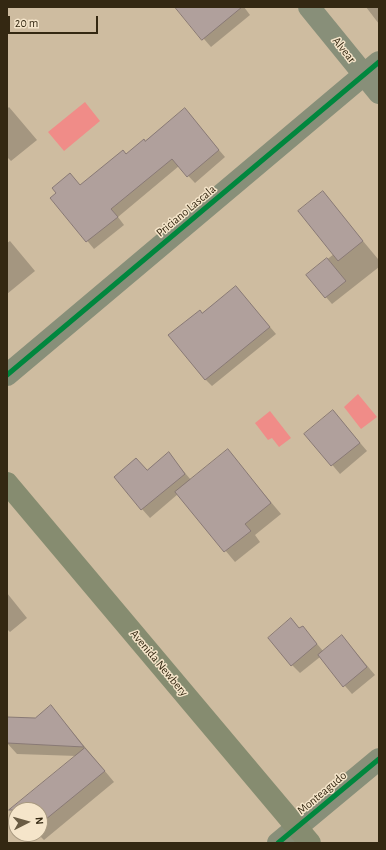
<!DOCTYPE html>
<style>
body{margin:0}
#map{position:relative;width:386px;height:850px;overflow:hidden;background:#cebca0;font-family:"Alegreya Sans",sans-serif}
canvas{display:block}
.frame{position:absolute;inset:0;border:8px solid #342812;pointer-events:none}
.north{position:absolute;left:8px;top:802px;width:40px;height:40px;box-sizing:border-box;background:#f5e5ca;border:1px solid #a89980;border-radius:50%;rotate:84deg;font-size:11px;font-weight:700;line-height:16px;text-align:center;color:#342812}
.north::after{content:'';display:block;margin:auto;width:14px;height:18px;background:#6a5c44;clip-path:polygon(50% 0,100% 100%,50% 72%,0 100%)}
.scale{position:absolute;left:8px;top:16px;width:90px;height:18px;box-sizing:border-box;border:2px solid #342812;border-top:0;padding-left:5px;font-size:12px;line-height:14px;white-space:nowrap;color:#342812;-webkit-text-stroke:3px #f5e5ca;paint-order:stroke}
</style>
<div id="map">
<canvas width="386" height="850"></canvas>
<div class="frame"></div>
<div class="north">N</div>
<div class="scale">20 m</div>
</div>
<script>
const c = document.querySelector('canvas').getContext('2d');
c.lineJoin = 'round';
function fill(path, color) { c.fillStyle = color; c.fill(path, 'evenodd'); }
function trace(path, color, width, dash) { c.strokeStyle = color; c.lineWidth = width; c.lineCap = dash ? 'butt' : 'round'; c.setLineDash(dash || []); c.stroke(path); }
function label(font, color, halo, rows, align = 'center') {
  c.font = font + ' "Alegreya Sans",sans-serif'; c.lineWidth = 3; c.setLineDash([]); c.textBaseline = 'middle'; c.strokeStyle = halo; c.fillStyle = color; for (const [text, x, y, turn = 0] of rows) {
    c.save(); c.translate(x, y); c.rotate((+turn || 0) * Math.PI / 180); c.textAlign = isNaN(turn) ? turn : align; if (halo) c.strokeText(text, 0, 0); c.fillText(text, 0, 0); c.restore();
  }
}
fill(new Path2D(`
 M85 102 100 121 64 151 48 132Z
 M358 394 377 417 361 429 344 407Z
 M270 411 291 438 279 447 272 438 268 440 255 423Z`), '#f08c88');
fill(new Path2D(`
 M176 7H244L250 15 211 47Z
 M366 7H379V24Z
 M9 107 37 140 11 161 7 157V109Z
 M185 110 225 157 195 183 179 166 118 217 124 225 94 249 52 198 81 186 123 151 127 155 145 142Z
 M323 193 378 259 379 258V267L332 304 307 275 334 254Z
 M10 241 35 271 7 294V243Z
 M236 287 276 334 212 386 205 379Z
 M333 411 367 451 340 474 306 434Z
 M228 451 281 514 255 535 260 542 235 562 178 494 150 518 142 509 147 471 169 454 191 480Z
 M7 593 27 618 10 632 7 629Z
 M291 620 300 629 303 627 323 651 342 636 375 675 352 694 320 657 300 673 292 665Z
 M51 706 114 782 44 840 38 834H40V810H18L77 756 17 754 7 743V735L35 719Z`), '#0003');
const building = new Path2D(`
 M175 7H242L202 40Z
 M185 108 219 150 187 177 172 159 111 209 118 217 86 242 50 198 56 193 52 188 70 173 80 185 123 150 126 154 144 139 145 141Z
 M323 191 363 241 338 261 298 211Z
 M327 258 346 281 325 298 306 275Z
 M236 286 270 327 205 380 168 335 200 310 202 313Z
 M333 410 360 443 331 466 304 434Z
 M228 449 271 503 245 524 251 531 224 552 175 492Z
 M169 452 185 474 141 510 114 477 136 458 147 470Z
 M291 618 299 628 303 626 317 644 291 666 268 638Z
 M342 635 367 667 343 687 318 655Z
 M51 705 84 747 7 743V717L35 718Z
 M85 748 105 771 40 824V810H9Z`);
fill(building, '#b0a09c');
trace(building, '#887975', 1);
trace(new Path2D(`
 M309 7 379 93
 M7 375 379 62
 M278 843 379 759`), '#888f79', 22);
trace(new Path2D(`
 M7 483 310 843`), '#868c70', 22);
trace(new Path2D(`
 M7 375 379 62
 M278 843 379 759`), '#00873e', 5);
label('12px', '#342812', '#f5e5ca', [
 ["Alvear",344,50,51],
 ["Priciano Lascala",186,211,-40],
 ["Avenida Newbery",159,663,50],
 ["Monteagudo",322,793,-40]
]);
</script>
